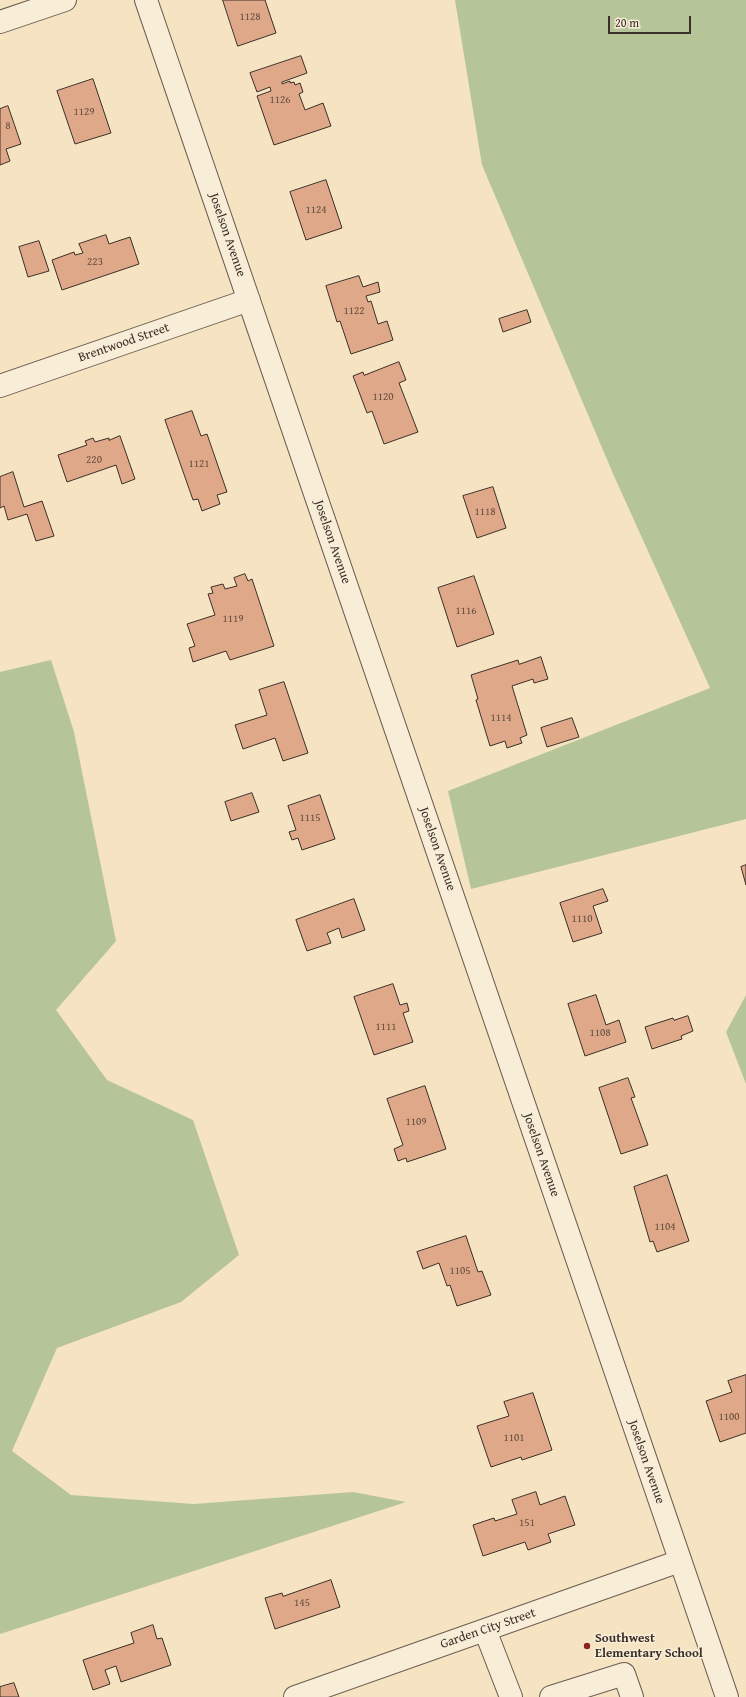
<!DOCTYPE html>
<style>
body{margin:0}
#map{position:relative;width:746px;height:1697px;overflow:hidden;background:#f5e3c2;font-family:"Gentium Book Plus",serif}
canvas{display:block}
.scale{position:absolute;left:608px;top:16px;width:83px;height:18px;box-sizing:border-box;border:2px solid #3c2f29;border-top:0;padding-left:5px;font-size:12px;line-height:14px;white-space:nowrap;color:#3c2f29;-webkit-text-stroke:3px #f8edd7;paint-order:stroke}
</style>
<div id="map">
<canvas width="746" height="1697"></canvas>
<div class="scale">20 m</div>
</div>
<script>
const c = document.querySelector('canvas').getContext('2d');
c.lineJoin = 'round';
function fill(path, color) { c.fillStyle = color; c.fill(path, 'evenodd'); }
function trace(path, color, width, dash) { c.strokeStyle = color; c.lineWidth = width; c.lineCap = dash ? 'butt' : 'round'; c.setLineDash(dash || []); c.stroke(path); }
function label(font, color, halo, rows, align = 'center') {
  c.font = font + ' "Gentium Book Plus",serif'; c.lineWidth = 3; c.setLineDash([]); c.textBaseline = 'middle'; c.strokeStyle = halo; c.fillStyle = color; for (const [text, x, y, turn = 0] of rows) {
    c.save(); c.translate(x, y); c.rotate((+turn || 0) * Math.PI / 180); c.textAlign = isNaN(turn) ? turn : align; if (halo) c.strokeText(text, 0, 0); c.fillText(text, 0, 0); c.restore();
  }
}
fill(new Path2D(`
 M455 0H746V819L471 889 448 791 710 688 614 476 482 165Z
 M51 660 74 732 116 941 56 1010 107 1080 193 1120 239 1255 181 1302 57 1348 12 1451 71 1495 194 1504 353 1492 406 1502 0 1634V672Z
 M746 995V1084L726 1032Z`), '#b6c598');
const building = new Path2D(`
 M223 0H265L276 33 238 46Z
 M301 56 307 73 282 82V84L290 81V83L294 82 295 85 300 83 303 92 299 94 305 110 323 103 331 126 274 145 257 96 271 91 270 87 257 92 250 73Z
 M93 79 111 133 75 144 57 91Z
 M8 106 21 144 6 149 10 161 0 165V109Z
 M326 180 342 228 306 240 290 192Z
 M106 235 109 244 130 237 139 264 62 290 52 260 74 252 75 255 83 253 79 244Z
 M39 241 49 271 28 277 19 247Z
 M359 276 363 287 378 282 380 292 366 296 368 302 371 301 378 324 387 321 393 340 351 354 340 321 337 322 326 286Z
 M527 310 531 322 503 332 499 319Z
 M399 362 406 380 399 383 418 432 384 444 372 411 367 413 353 376 363 372 364 375Z
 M192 411 201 436 207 434 227 492 217 495 220 504 202 511 198 499 193 500 165 420Z
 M120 436 135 479 122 484 116 465 67 482 58 455 87 445 85 441 93 438 95 442 109 438V440Z
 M13 472 24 507 42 501 54 536 36 541 27 514 8 520 4 506 0 508V477Z
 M493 487 506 528 477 538 463 496Z
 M245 574 248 581 252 579 274 646 230 660 226 651 193 662 189 648 195 646 187 624 215 615 208 594 213 593 211 587 223 584 225 589 237 586 234 578Z
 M474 576 494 634 457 647 438 588Z
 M541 657 548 679 534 683 533 679 512 686 527 735 520 738 522 743 507 748 505 741 490 746 476 700 478 699 471 675 518 660 519 664Z
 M284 682 308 753 283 761 275 738 243 749 235 725 267 715 259 690Z
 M572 718 579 737 547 747 541 728Z
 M252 793 259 812 231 821 225 802Z
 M320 795 335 839 302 850 298 838 292 840 289 832 296 830 288 806Z
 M746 865V885L741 867Z
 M603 889 608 901 593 906 602 933 573 942 560 903Z
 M354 899 365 930 342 938 339 928 327 933 331 943 307 951 296 920Z
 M393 984 400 1005 407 1003 409 1011 403 1013 413 1042 374 1055 354 997Z
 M596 995 606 1025 619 1020 626 1042 585 1056 568 1004Z
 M688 1016 693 1031 681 1036 682 1039 652 1049 645 1027 673 1018 674 1020Z
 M628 1078 635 1097 631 1098 648 1145 621 1154 599 1088Z
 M425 1086 446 1149 407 1162 406 1158 398 1161 394 1149 403 1145 387 1099Z
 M667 1175 689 1241 657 1252 653 1241 650 1242 634 1187Z
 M466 1236 478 1272 482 1271 491 1295 457 1306 450 1285 447 1286 439 1263 423 1269 417 1252Z
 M746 1375V1433L720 1442 706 1401 732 1392 728 1381Z
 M533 1393 552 1450 522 1460 521 1457 491 1467 477 1426 509 1416 504 1402Z
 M536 1492 540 1505 565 1496 575 1525 548 1534 551 1542 528 1550 525 1542 483 1556 473 1525 494 1518 495 1521 517 1514 512 1500Z
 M331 1580 340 1607 275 1629 265 1598 282 1593 283 1596Z
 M153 1625 157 1639 162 1638 171 1665 121 1682 116 1666 105 1670 110 1684 93 1690 83 1660 134 1643 131 1633Z
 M14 1683 19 1697H0V1687Z`);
fill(building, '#dfa989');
trace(building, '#3c2f29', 1);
const minor = new Path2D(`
 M146 0 727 1697
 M0 22 65 0
 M0 386 249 300
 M485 1630 511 1697
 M295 1697 680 1561
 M551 1697 624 1674 632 1697`);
trace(minor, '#6a5c4f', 24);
trace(minor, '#f8edd7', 22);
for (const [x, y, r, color] of [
 [587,1646,4,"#8f2418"]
]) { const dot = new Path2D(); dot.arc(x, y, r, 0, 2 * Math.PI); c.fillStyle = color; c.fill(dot); trace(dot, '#f8edd7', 1.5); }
label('11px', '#654e41', null, [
 ["1128",250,17],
 ["1126",280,100],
 ["1129",84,112],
 ["8",8,126],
 ["1124",316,210],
 ["223",95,262],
 ["1122",354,311],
 ["1120",383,397],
 ["220",94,460],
 ["1121",199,464],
 ["1118",485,512],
 ["1116",466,611],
 ["1119",233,619],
 ["1114",501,718],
 ["1115",310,818],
 ["1110",582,919],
 ["1111",386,1027],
 ["1108",600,1033],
 ["1109",416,1122],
 ["1104",665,1227],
 ["1105",460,1271],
 ["1100",729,1417],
 ["1101",514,1438],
 ["151",527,1523],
 ["145",302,1603]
]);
label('13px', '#3c2f29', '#f8edd7', [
 ["Joselson Avenue",227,235,71],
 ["Brentwood Street",124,343,-19],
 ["Joselson Avenue",332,542,71],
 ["Joselson Avenue",437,849,71],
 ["Joselson Avenue",541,1155,71],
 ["Joselson Avenue",646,1462,71],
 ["Garden City Street",488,1629,-19]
]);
label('bold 13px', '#3c2f29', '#f8edd7', [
 ["Southwest",595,1639],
 ["Elementary School",595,1654]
], 'left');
</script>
